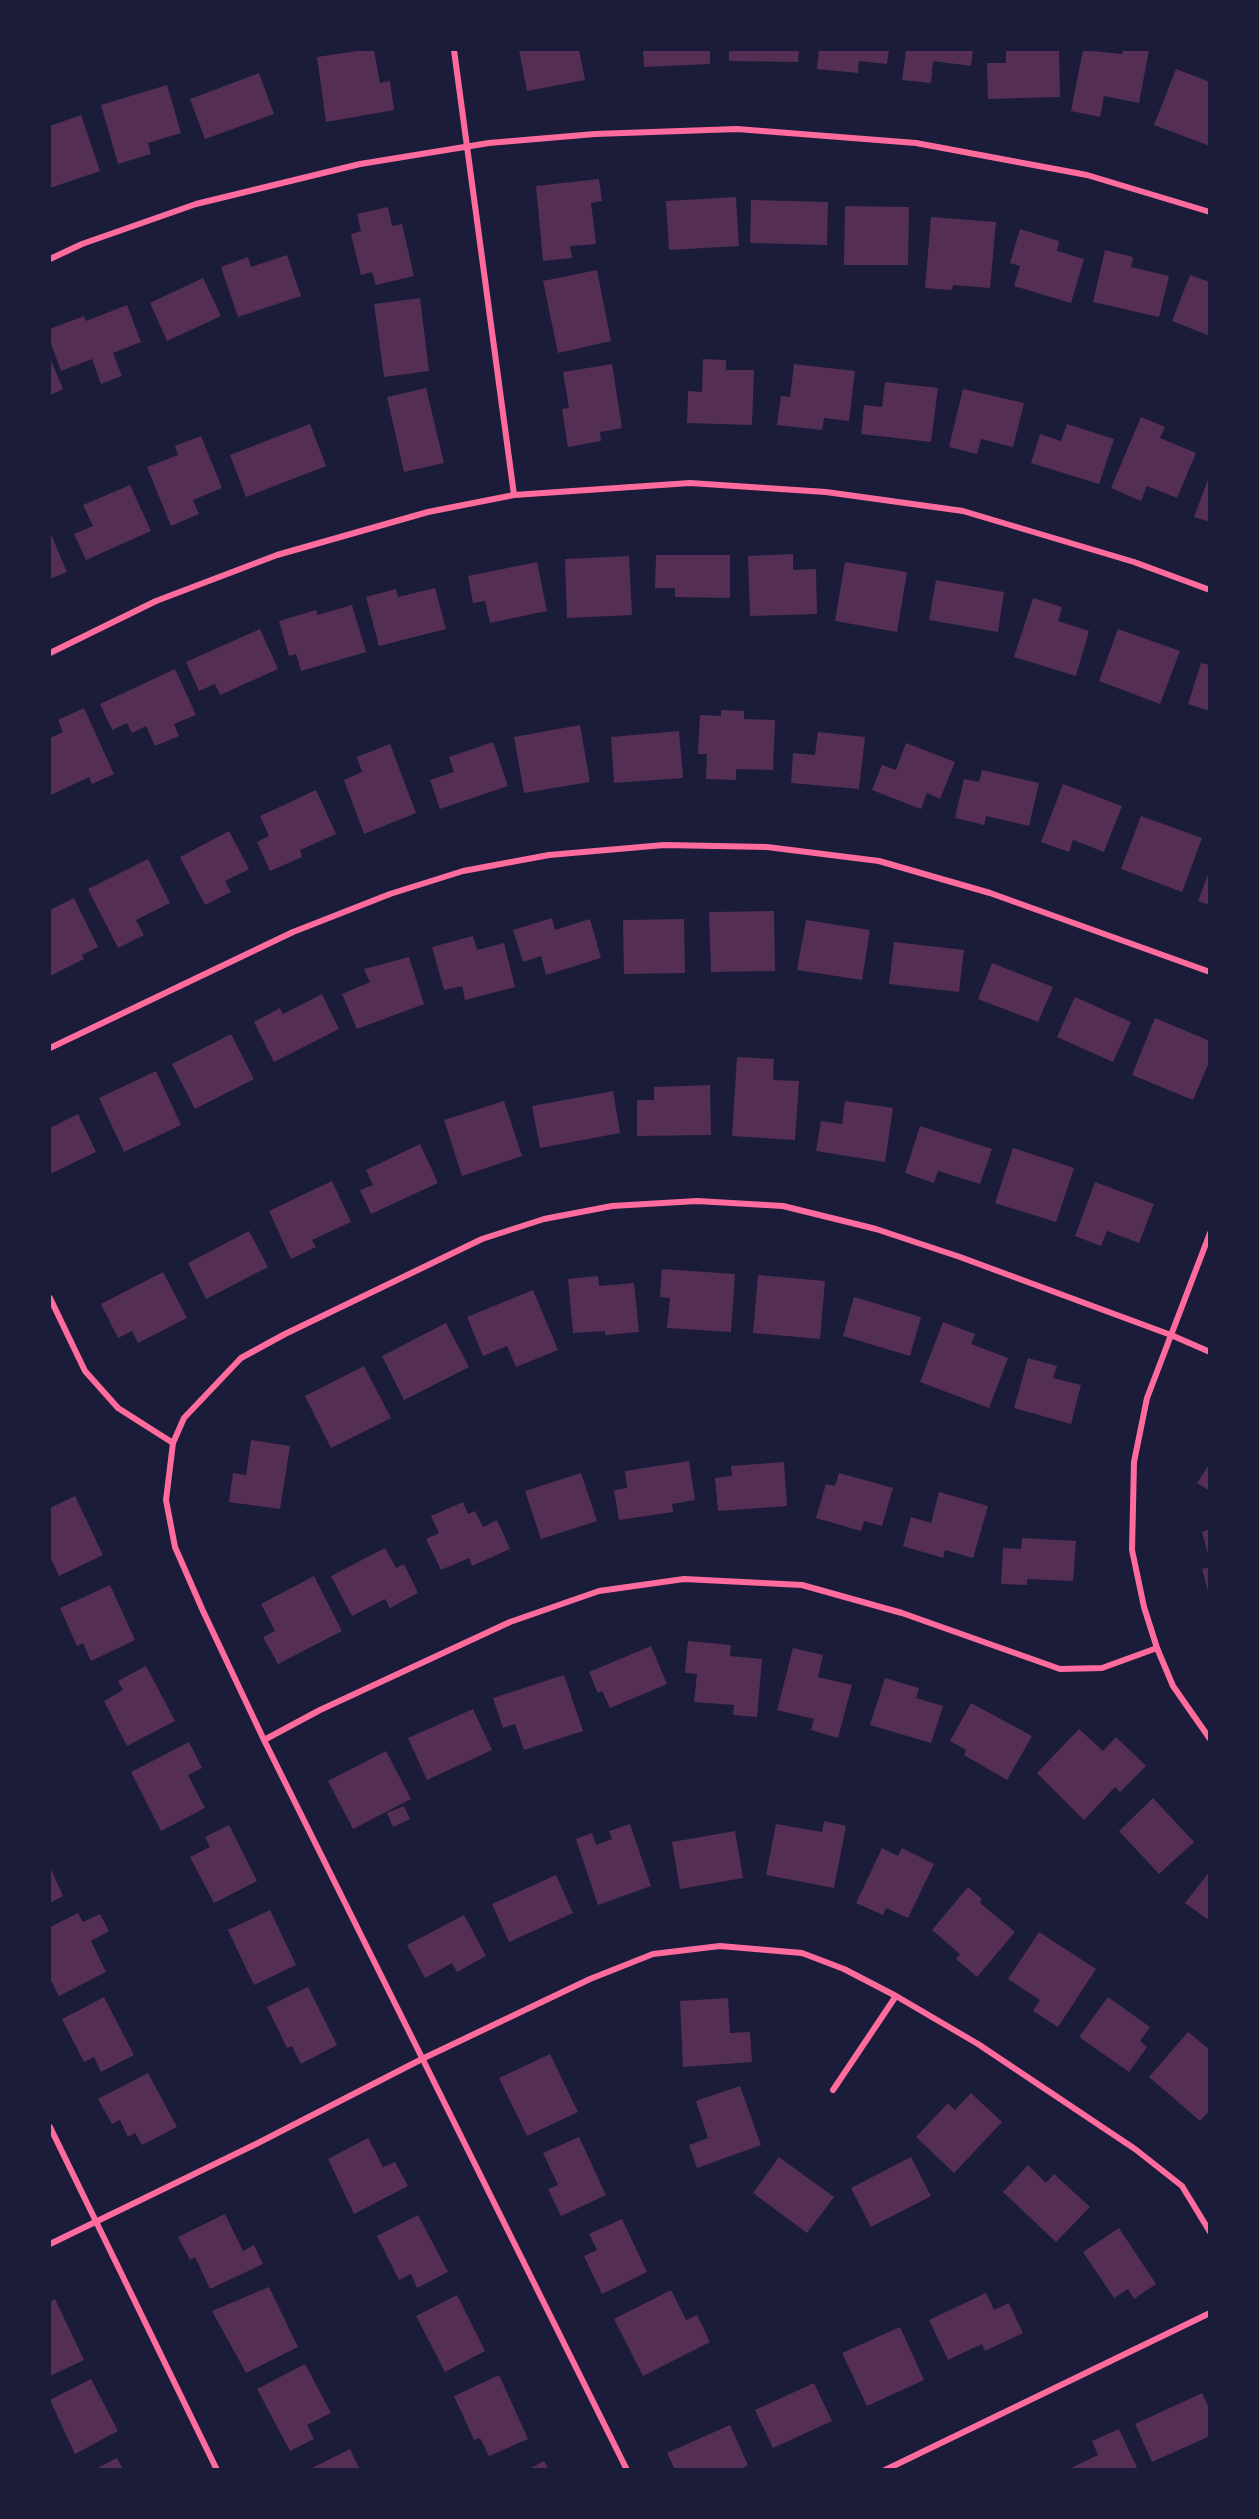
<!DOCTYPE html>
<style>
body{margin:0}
#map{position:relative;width:1259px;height:2519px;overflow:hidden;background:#1b1b3a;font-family:"Fira Sans Condensed",sans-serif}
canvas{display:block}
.frame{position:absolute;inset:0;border:51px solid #1b1b3a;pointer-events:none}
</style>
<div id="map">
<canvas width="1259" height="2519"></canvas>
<div class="frame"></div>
</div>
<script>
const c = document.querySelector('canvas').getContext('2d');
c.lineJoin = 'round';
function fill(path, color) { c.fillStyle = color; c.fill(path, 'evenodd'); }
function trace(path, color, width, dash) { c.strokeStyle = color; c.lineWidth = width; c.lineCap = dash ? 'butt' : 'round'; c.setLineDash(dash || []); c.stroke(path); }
fill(new Path2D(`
 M364 50H374L380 83 390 81 394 110 326 122 317 57Z
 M519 50H579L585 80 527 91Z
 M643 50H710V64L644 67Z
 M729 50H799L798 62 729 61Z
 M819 50H889L887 64 859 61 858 73 817 69Z
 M906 50H973L971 66 933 61 931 83 902 80Z
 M1006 50H1059L1060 97 988 99 987 63H1006Z
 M1083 50 1122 54 1123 50H1149L1139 103 1104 96 1100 117 1071 111Z
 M1176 69 1210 82V146L1154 125Z
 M259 73 274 114 205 139 190 99Z
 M167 85 181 133 148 143 151 154 118 164 101 105Z
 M81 115 100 171 50 188V126Z
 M599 179 602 201 591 203 596 244 570 246 572 258 543 261 536 186Z
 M736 197 739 246 669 250 666 201Z
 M751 200 828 202 827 245 750 243Z
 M845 206 909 207 908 265H844Z
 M388 207 392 226 402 224 414 276 376 285 372 272 361 275 351 234 361 231 357 214Z
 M931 217 996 222 990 288 953 285 952 290 925 288Z
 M1020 229 1059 241 1057 251 1084 259 1071 303 1014 286 1020 266 1010 263Z
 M1105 250 1133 257 1131 267 1169 276 1159 317 1093 302Z
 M287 255 301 296 238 317 221 267 248 257 251 267Z
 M597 270 611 341 558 353 543 281Z
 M1190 275 1210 282V336L1172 321Z
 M203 278 221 316 167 341 150 303Z
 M420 298 429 371 384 377 374 304Z
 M127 305 141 342 113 353 122 376 101 384 92 359 61 371 50 341V329L84 316 86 321Z
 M50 358 63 389 50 395Z
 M703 359 726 360V370H754L752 425 687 423 688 391 702 392Z
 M612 364 622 428 600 432 601 441 568 447 562 409 569 408 563 372Z
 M794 364 855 371 849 421 824 418 822 430 777 425 781 396 790 397Z
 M885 382 938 388 931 442 861 434 864 405 882 407Z
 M426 388 444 463 404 472 387 397Z
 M963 389 1024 403 1013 447 981 439 977 454 949 447Z
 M1141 417 1165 427 1160 438 1196 453 1177 498 1147 486 1141 501 1111 488Z
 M310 424 326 466 246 497 230 455Z
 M1067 424 1114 439 1099 484 1031 463 1040 434 1061 441Z
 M201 436 222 488 193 500 199 514 171 526 147 467 178 455 175 446Z
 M1209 477H1210V522L1194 517Z
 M130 485 151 531 86 560 74 534 93 526 83 505Z
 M50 532 67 572 50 579Z
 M793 554V570L816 569 817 614 750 616 748 556Z
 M656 555H730V598L675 597V588H655Z
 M629 556 632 615 567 618 565 559Z
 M537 562 547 611 490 623 485 601 473 603 468 576Z
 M845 562 907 572 897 632 835 621Z
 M936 580 1004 592 998 632 929 620Z
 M435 588 446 629 379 646 366 597 396 589 398 597Z
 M1033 598 1062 607 1058 621 1089 631 1076 676 1014 657Z
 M352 605 366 652 301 671 296 654 289 656 279 621 316 610 318 615Z
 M260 629 278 669 220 695 215 684 199 691 186 662Z
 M1118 629 1180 651 1160 704 1099 681Z
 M1201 663 1210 665V711L1188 704Z
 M175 669 196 715 174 724 179 736 155 746 146 726 132 733 127 723 112 730 100 704Z
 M84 708 114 774 92 784 89 777 51 795 50 738 63 732 58 720Z
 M721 710 744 711V719L775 720 773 770 736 769V780L706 779 707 754H698L700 715 721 716Z
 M580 725 590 782 524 793 514 737Z
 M679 731 683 778 614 783 611 737Z
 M818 732 865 737 859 789 791 783 793 753 815 755Z
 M493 742 508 786 440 809 430 780 454 772 449 757Z
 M906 743 955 762 940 799 927 793 921 809 872 790 882 765 896 770Z
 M390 744 416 813 364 834 344 780 362 772 357 757Z
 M982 770 1039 783 1029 826 986 816 984 825 955 818 964 779 979 782Z
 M1063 784 1122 806 1104 852 1073 840 1069 852 1041 842Z
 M316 790 336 834 300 850 302 857 270 871 257 842 269 836 260 816Z
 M1141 816 1202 838 1182 892 1121 869Z
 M229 831 249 869 225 881 231 892 205 905 180 857Z
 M148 859 170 903 136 920 144 935 118 948 88 889Z
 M1209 872H1210V905L1198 901Z
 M74 898 98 947 82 955 84 959 50 976V910Z
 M774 911 775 971 711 972 709 912Z
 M552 918 555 930 590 919 601 958 546 975 541 956 523 962 513 930Z
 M684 919 685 973 624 974 623 920Z
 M806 920 870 930 862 980 797 970Z
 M473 936 477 950 504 943 515 987 465 1000 462 986 444 990 432 947Z
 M894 942 964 950 959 992 889 984Z
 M409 957 424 1004 357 1029 342 994 370 982 364 969Z
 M992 963 1053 987 1038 1022 978 999Z
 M322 994 339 1029 274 1062 254 1022 280 1008 283 1014Z
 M1075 997 1131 1022 1113 1062 1057 1037Z
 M1155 1018 1210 1041V1060L1193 1100 1132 1075Z
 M231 1034 254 1079 195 1109 172 1064Z
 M737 1057 774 1059 773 1080 799 1081 795 1140 732 1136Z
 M156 1071 181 1125 124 1152 99 1098Z
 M710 1085 711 1135 637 1136V1100H654V1087Z
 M613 1091 620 1133 540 1148 532 1106Z
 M504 1101 522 1156 462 1176 444 1120Z
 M845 1101 893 1108 885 1162 816 1151 821 1121 842 1124Z
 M78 1114 96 1152 50 1174V1128Z
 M920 1126 992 1149 980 1184 938 1171 934 1183 905 1173Z
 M420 1144 438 1183 371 1214 360 1190 373 1185 366 1170Z
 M1013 1148 1074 1168 1056 1222 995 1203Z
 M332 1181 351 1222 312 1240 316 1247 291 1259 269 1211Z
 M1095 1182 1154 1204 1139 1243 1107 1231 1101 1246 1075 1236Z
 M249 1231 268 1267 206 1299 188 1263Z
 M662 1269 735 1274 731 1332 667 1328 670 1298 660 1297Z
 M163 1272 187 1318 138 1343 132 1331 118 1338 101 1304Z
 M758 1275 825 1281 820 1339 753 1333Z
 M598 1276 599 1286 634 1283 639 1332 605 1335V1331L573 1333 568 1279Z
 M533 1290 558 1350 516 1367 507 1346 483 1356 467 1317Z
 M854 1297 921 1317 910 1356 843 1336Z
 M943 1322 975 1334 971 1344 1008 1358 989 1408 920 1382Z
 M446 1323 469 1367 404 1400 382 1356Z
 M1028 1358 1057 1366 1053 1378 1081 1385 1071 1424 1014 1408Z
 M364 1366 391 1418 331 1448 305 1396Z
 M251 1440 290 1446 280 1509 229 1502 233 1473 246 1475Z
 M689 1461 695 1500 672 1504 673 1512 619 1520 614 1490 627 1488 625 1471Z
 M784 1462 787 1506 718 1511 715 1478 732 1476 731 1466Z
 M1210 1463V1491L1197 1483Z
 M581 1473 597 1521 541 1539 525 1491Z
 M839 1473 893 1488 882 1526 864 1521 861 1531 816 1518 826 1484 835 1486Z
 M939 1492 988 1506 973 1558 945 1550 943 1558 903 1546 911 1517 931 1523Z
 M75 1496 103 1555 59 1576 50 1557V1508Z
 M463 1502 468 1514 475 1511 483 1527 497 1520 510 1549 472 1566 469 1558 441 1570 426 1539 439 1533 431 1516Z
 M1210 1529V1558H1209L1202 1532Z
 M1022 1538 1076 1541 1073 1581 1027 1579V1585L1001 1584 1003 1548 1021 1549Z
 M385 1548 396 1568 404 1564 418 1593 390 1608 385 1599 352 1616 331 1576Z
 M1210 1567V1595H1209L1202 1569Z
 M314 1576 342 1631 278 1664 263 1637 275 1631 261 1604Z
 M110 1585 135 1640 91 1661 83 1643 77 1646 60 1608Z
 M688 1641 731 1645 730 1656 762 1659 757 1717 733 1715 734 1705 694 1702 697 1674 685 1673Z
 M651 1646 667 1684 610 1708 602 1691 598 1693 589 1672Z
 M793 1648 823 1655 818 1677 852 1685 838 1738 811 1730 814 1719 777 1710Z
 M146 1666 175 1721 127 1746 104 1701 123 1690 118 1681Z
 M564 1675 583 1731 524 1750 515 1724 503 1728 493 1698Z
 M885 1678 919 1688 916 1698 943 1706 931 1743 870 1725Z
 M971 1703 1032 1736 1007 1780 964 1755 966 1750 950 1741Z
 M473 1709 492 1750 427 1780 408 1738Z
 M1079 1729 1103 1751 1116 1737 1146 1766 1120 1792 1115 1787 1084 1820 1037 1773Z
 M189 1742 202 1768 188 1775 205 1808 161 1831 131 1772Z
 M386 1751 411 1799 353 1829 328 1781Z
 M1153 1798 1194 1842 1159 1874 1119 1831Z
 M404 1806 410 1819 393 1827 387 1813Z
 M824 1821 846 1826 834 1888 766 1875 776 1824 822 1832Z
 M630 1824 651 1886 598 1905 576 1839 592 1833 596 1845 612 1839 609 1831Z
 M229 1825 257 1881 214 1903 190 1857 210 1847 205 1837Z
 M735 1831 743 1878 680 1889 672 1842Z
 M882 1848 898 1856 902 1848 934 1864 908 1918 886 1908 883 1915 856 1903Z
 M50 1867 63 1896 50 1903Z
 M1210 1871V1921L1185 1903Z
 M556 1875 573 1913 509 1942 492 1904Z
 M968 1887 982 1899 980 1903 1015 1932 977 1977 956 1959 960 1954 932 1930Z
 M270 1910 296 1965 254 1985 228 1930Z
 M78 1913 83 1922 100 1914 109 1931 91 1941 106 1972 59 1996 50 1978V1927Z
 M464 1915 486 1956 457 1972 452 1963 425 1978 407 1945Z
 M1039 1932 1096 1969 1058 2027 1033 2011 1040 2000 1008 1979Z
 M308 1987 337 2045 301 2064 292 2046 287 2048 267 2007Z
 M104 1997 134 2055 101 2072 94 2057 84 2062 62 2019Z
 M1108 1997 1150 2027 1140 2041 1147 2047 1129 2072 1079 2037Z
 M728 1998 730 2033 750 2032 752 2062 683 2067 680 2001Z
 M1188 2032 1210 2050V2110L1200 2121 1149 2077Z
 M550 2054 578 2112 527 2136 499 2078Z
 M148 2073 177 2127 142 2145 135 2133 128 2137 120 2120 112 2124 98 2099Z
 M740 2086 761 2145 697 2168 689 2145 708 2138 696 2101Z
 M971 2093 1002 2122 954 2173 916 2137 948 2103 955 2110Z
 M579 2137 606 2195 561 2216 548 2189 558 2185 543 2153Z
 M368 2138 383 2167 395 2162 408 2186 354 2214 328 2159Z
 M779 2157 834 2197 807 2233 753 2193Z
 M911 2157 931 2196 871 2227 851 2188Z
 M1028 2165 1046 2183 1054 2174 1090 2207 1056 2242 1003 2192Z
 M225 2214 243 2251 254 2245 263 2264 210 2289 195 2257 190 2260 178 2237Z
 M418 2215 448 2272 417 2288 411 2274 399 2280 377 2236Z
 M622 2219 647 2272 602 2294 584 2256 597 2250 589 2234Z
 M1119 2228 1156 2284 1134 2299 1128 2289 1114 2298 1083 2252Z
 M269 2287 298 2347 246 2373 212 2311Z
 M671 2290 686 2320 697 2315 710 2342 643 2376 614 2319Z
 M986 2293 994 2310 1009 2303 1023 2333 985 2351 982 2344 948 2360 929 2320Z
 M457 2295 485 2351 445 2372 416 2316Z
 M55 2299 84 2360 50 2376V2302Z
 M900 2327 924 2380 867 2406 842 2353Z
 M305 2364 331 2413 307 2425 314 2439 290 2451 257 2389Z
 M499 2375 528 2439 489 2456 480 2438 474 2440 454 2396Z
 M91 2379 118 2431 75 2454 50 2400Z
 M814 2383 832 2421 773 2448 755 2410Z
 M1202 2393 1210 2410V2436L1152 2462 1135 2424Z
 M730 2425 748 2465 739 2470H675L667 2453Z
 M1119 2429 1138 2470H1067L1098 2455 1092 2441Z
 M350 2449 360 2470H308Z
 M117 2458 123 2470H94Z
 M544 2461 549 2470H527Z`), '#542f53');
trace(new Path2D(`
 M454 50 514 495
 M50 259 82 244 196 204 360 164 489 143 595 134 737 129 916 143 1087 175 1210 212
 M50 653 156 601 277 555 428 512 514 495 690 483 826 492 963 511 1134 562 1210 590
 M50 1048 293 932 390 894 463 871 549 855 664 845 767 847 879 861 990 893 1210 972
 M1210 1233 1147 1398 1134 1462 1132 1550 1144 1607 1157 1648 1173 1686 1210 1739
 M50 1298 85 1371 118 1408 173 1443
 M264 1740 320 1710 510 1622 599 1591 684 1579 802 1585 902 1613 1060 1669 1102 1668 1157 1648
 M833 2090 896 1996
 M50 2127 217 2470
 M50 2244 256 2144 424 2058 590 1979 653 1954 720 1946 802 1953 844 1969 896 1996 978 2044 1135 2149 1182 2186 1210 2232
 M627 2470 264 1740 203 1611 175 1547 166 1500 173 1443 184 1418 241 1358 285 1334 482 1239 544 1219 612 1206 697 1201 783 1206 876 1229 960 1257 1171 1335 1210 1352
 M885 2470 1210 2313`), '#ff6b9d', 6);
</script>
